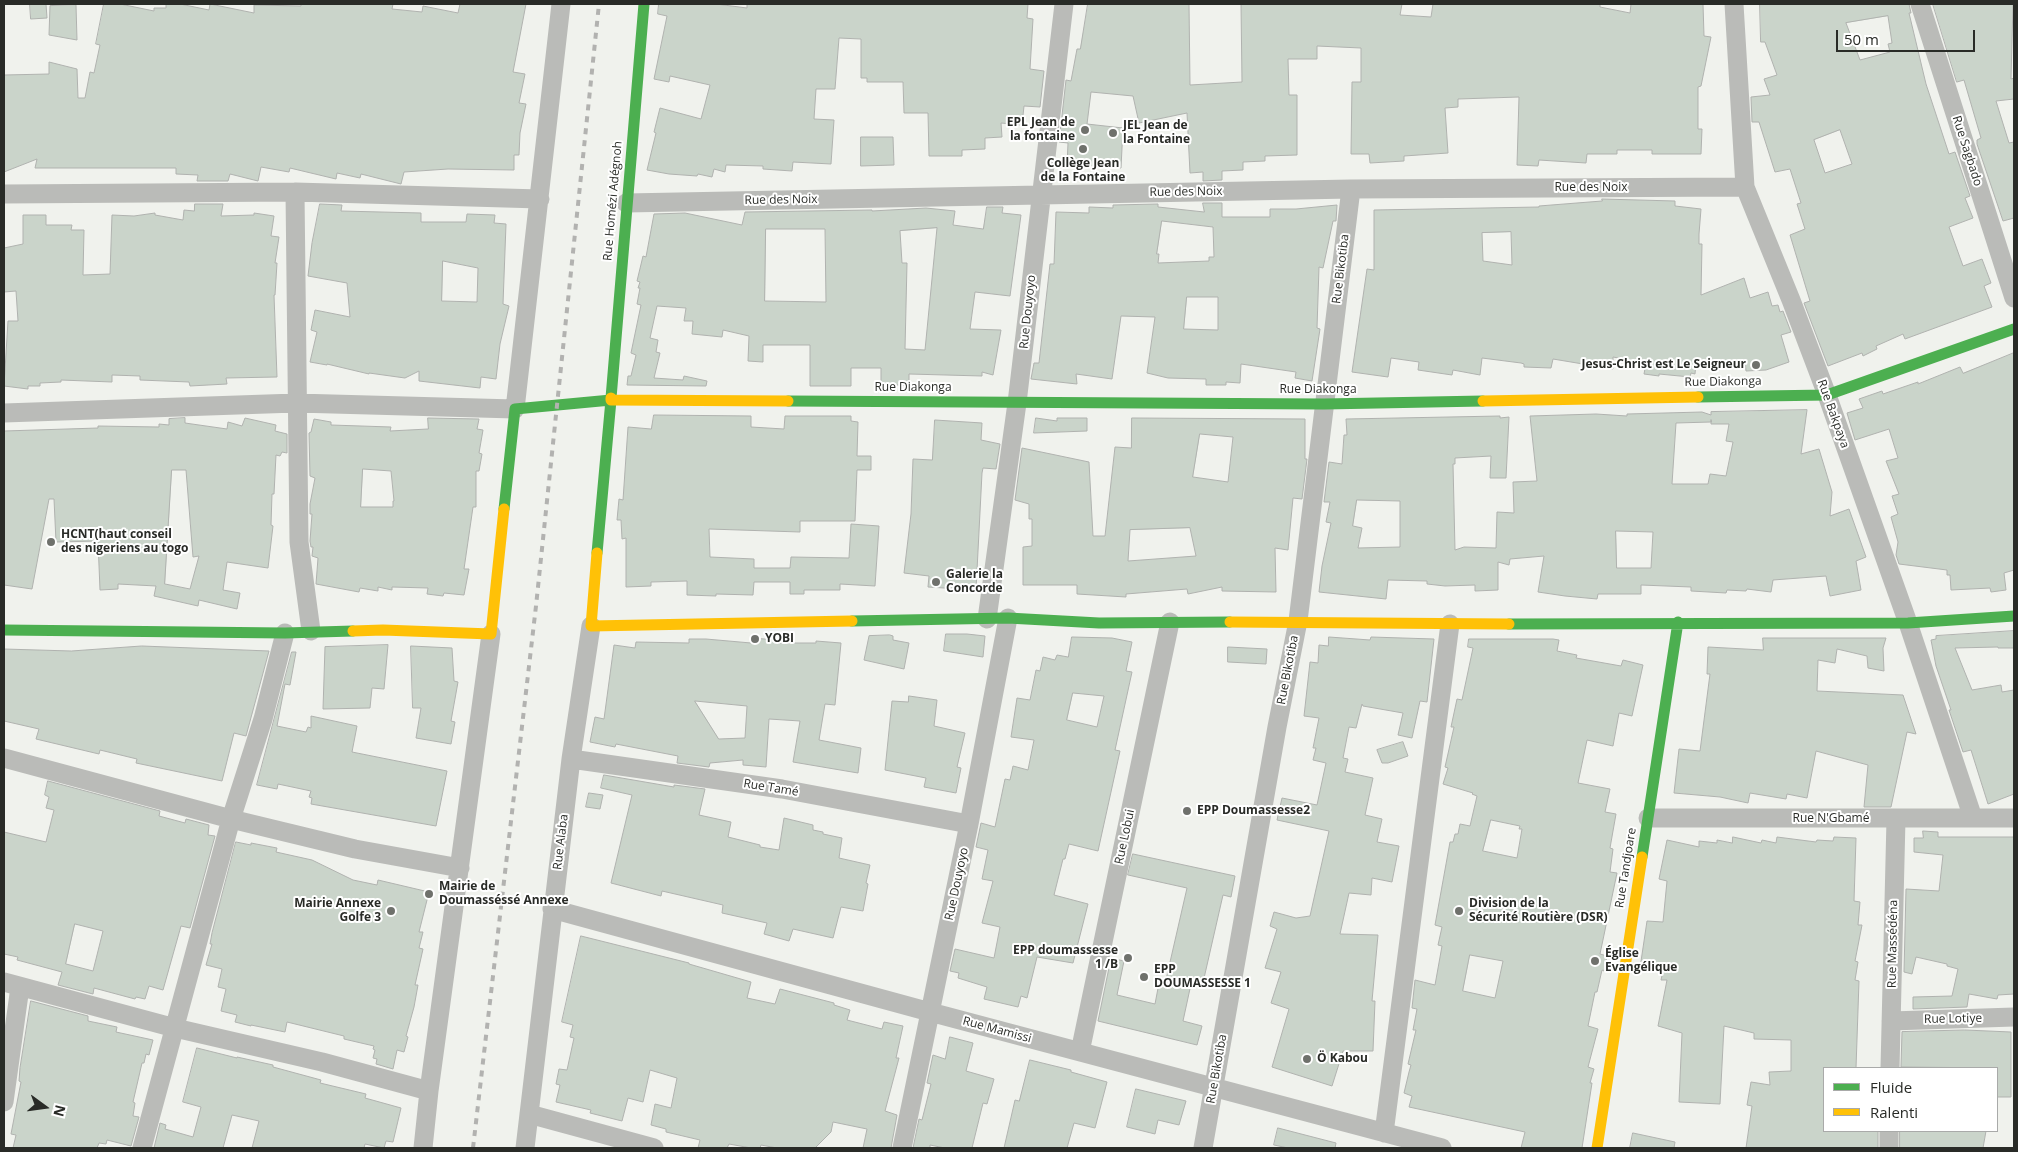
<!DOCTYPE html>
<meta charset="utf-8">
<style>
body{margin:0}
#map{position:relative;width:2018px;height:1152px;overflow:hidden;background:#f0f2ed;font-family:"Open Sans",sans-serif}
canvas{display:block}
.frame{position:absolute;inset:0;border:5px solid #292b27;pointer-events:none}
.legend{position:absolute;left:1823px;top:1067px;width:175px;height:65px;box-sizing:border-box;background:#fff;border:1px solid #a9aaa9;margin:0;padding:6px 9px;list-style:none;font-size:15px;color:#292b27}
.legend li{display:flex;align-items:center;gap:10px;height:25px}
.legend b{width:25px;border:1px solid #a9aaa9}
.north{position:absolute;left:20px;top:1082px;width:50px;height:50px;-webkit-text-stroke:4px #fff;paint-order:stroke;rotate:104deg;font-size:14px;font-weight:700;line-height:20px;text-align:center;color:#292b27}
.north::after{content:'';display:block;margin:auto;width:18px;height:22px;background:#292b27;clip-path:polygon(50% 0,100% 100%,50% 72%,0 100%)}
.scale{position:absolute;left:1836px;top:30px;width:139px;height:22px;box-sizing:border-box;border:2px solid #292b27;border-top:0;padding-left:6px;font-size:15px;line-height:18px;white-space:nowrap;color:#292b27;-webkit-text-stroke:4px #fff;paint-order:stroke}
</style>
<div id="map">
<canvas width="2018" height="1152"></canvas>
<div class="frame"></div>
<ul class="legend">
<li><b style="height:6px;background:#4caf50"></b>Fluide</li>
<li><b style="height:6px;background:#ffc107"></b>Ralenti</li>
</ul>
<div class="north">N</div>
<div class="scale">50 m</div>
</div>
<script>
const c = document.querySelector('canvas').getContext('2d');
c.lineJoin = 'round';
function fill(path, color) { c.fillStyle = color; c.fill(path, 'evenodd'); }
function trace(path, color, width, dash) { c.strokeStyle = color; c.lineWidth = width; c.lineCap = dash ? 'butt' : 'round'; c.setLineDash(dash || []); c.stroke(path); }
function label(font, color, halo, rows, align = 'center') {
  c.font = font + ' "Open Sans",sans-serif'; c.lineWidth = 4; c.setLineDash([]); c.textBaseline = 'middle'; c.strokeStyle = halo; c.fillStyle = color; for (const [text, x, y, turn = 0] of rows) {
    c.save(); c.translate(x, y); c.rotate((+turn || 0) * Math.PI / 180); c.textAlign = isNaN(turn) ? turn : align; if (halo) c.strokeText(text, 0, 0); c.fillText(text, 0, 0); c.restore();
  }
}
const building = new Path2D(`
 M30 4H46L47 18 31 19Z
 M104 4H120L154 11V8H166V4H180L209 10 210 4 254 13V5L301 6V4H393L392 9 422 12 423 6 458 13 460 4H526L513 72 525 74 519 103 526 104 520 133 519 155H514V170L448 169 404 172 401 184 361 174 360 178 337 173 336 179 290 168 289 172 261 167 258 181 230 174 228 181H197L198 175 176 174V168H35L37 159 4 172V75L49 74V62L77 69 78 98H85L90 72 94 73 100 45 96 44Z
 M659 4H716L747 8V4H1028L1027 18 1033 19 1030 69 1044 71 1040 107 1024 106 1022 125 1001 123 1002 137 985 138V149L962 150V156H929L928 113H904L903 82H867V78H861V39L839 38 835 89H816L814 119 834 120 831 164 793 162 792 171 763 169V166L726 165 725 172 714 169 712 177 698 174 697 176 669 174 647 170 656 133 654 132 660 108 701 119 710 85 670 76 669 82 654 79 667 16 658 14Z
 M1088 4H1189L1190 85 1242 82 1241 4H1402L1400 15 1431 17 1433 4H1600V7L1630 13 1631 4H1703L1704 36 1711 37 1701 86 1698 87V129H1702L1701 154H1652V150H1617V154H1587L1586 163 1539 160 1538 166 1517 165 1519 97 1458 99V107L1445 108 1448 153 1404 156V161L1370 163 1369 154H1351L1352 82H1361V48L1317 46V59H1288L1289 95H1297V155L1265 156V161L1243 162V170L1222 171V180L1203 181V172L1190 173 1187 113 1139 123 1133 96 1091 92 1087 124 1123 128 1121 168 1067 166 1068 143 1059 142 1066 80 1071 81 1077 49H1080Z
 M1760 4H1909L1911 13H1909L1926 84 1949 154 1955 152 1970 196 1965 198 1973 218 1949 227 1963 266 1982 259 1991 283 1984 286 1992 307 1905 339 1903 334 1876 346 1877 349 1863 356 1862 353 1828 366 1804 303 1810 301 1790 235 1805 229 1797 204 1801 203 1790 169 1775 172 1759 122H1752L1751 97 1770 95 1764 79 1777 75 1765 42H1761ZM1888 16 1892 43 1888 44 1890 52 1860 60 1846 23ZM1840 130 1852 164 1825 173 1814 140Z
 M1933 4H2013L2011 79 2014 78V99L1996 101 2009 143 2014 142V218L2003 221 1977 144V140L1981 138 1964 80 1957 82Z
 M76 5 77 40 49 35 50 6Z
 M861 137H893L894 165 861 166Z
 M1602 199 1675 201V206L1701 209 1699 234V244H1702L1701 295 1744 278 1750 298 1768 292 1772 306 1778 305 1780 312 1783 311 1791 332 1781 335 1789 362 1766 370 1746 371 1745 361 1696 363 1695 374 1691 373 1690 377 1659 374V376L1644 374 1646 363 1613 357V369L1553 359 1551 368 1524 367V364L1521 363 1482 358 1480 375 1453 370 1452 375 1418 370 1419 362 1391 358 1388 377 1352 372 1366 276 1367 269 1374 270V210L1539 207V206L1602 201ZM1511 232 1512 265 1483 261 1482 233Z
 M1203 203H1222V217H1270V209H1296L1337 205 1336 221H1333L1323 268 1319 267 1317 328 1320 329 1312 381 1295 378 1296 372 1241 364 1240 383 1226 382V385H1206V379L1168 378 1147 373 1155 317 1121 316 1112 379 1076 374 1077 384 1031 379 1034 363H1039L1050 264H1054L1056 212 1089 213V207L1113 208V205L1158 204V207L1204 212ZM1162 221 1213 227 1214 257H1209V261L1158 263 1159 254H1157ZM1187 297H1218V330L1184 329Z
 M195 204H223L221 216 254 215V213L274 216 271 236 279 237 275 263H277L275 295H274L277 377 226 378 227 384 190 386 189 382 140 380V376L112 375V382L61 380V382L40 383V386H28V389L4 386 8 321H18L16 291 4 292V248L23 244V215H46V225H72L71 230H84L83 275 110 274 112 215 134 216 155 213V215L183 220 184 210 194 211Z
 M320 204 342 205 341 211 421 213V222H466L467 214 495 215 494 223 506 224 503 304 509 306 500 344 496 379 481 377 480 388 419 381V371L405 378 369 373V374L327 364V365L310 362 317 332 311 330 315 310 350 317 347 283 308 276 312 243ZM443 261 478 268 477 302 442 301Z
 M987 207H1003L1002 213 1021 215 1010 296 975 292 970 329 1001 330 993 375 982 372V376L909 374V385H881V368H851V386H810V345H763V362L748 361 749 336 723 330 722 337 692 334 693 321H684L686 308 657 306 650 338 658 340 656 352 660 353 654 378 683 380 684 376 707 381 706 386 627 385 628 376H631L636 355 631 353 641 305 637 304 640 288H638L640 282 637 281 643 256 646 257 654 214 685 213 742 225 745 212 872 210V211L926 208 955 211 953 225 983 229ZM937 228 925 350 905 349 907 263H902L900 231ZM766 229H825L826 302 765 301Z
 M2014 353V570L2004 573 2006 590 1991 592 1990 588 1951 590 1950 575H1947V570L1899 564 1896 555 1898 542 1891 517 1898 514 1892 496 1899 494 1886 461 1898 458 1889 429 1855 440 1847 413 1863 408 1859 399 1882 391 1883 394 1918 382V384L1960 367 1963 373Z
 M1807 410 1801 454 1819 449 1832 492 1830 516 1849 509 1866 557 1856 561 1861 590 1830 596 1826 576 1773 580 1771 592 1747 589 1746 591 1727 590 1726 593 1691 591V587L1641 585V594H1598L1597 599 1565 596 1538 592 1544 556 1510 559 1509 565 1498 562V590L1475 591V585L1445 586 1427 584V581L1388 580 1386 599 1319 592 1322 566 1331 523 1326 522 1330 502H1324L1329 462 1342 464 1344 435H1347L1346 419 1500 416V418L1509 417 1506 478H1490L1491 456 1455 458V464H1453L1455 550 1464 547 1496 548 1497 512 1514 513 1513 482 1537 481 1530 416 1596 414 1627 416V414L1702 412 1711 415V412ZM1711 420V424H1729L1726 441 1733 442 1726 476 1710 474 1708 484H1672L1676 423 1711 422ZM1357 500 1400 501V547L1358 548 1362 528 1353 526ZM1616 531 1653 532 1651 568H1617Z
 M654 415 751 416V427L784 429 785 416H851V421L858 422 857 456H871V470H857L855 521H800V532L709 529 710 557 754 559V568H790L791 557 849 558 851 524 879 526 875 586 840 584V590H804V594H790V582H754L753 595 716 594V596L687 595V581L651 582V586L626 587V538L622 539 621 520H617L619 499 623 500 628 427 651 429Z
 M185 418V423L227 429 228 422 242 426 245 418 276 425 275 431 287 434V453L282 452 280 456 276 455 274 494H272L271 525 273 526 268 568 227 562 223 590 240 593 237 609 199 600 198 606 154 596 156 586 118 584V589L100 590 98 541 56 542 54 499H49L32 589 4 585V431L98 428V426L159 427V424L169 425V419ZM172 470H186L193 557 199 556 190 589 165 584Z
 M428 418 479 419 477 429 483 430 479 453 482 454 479 471H476V507H473L464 569H469L464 595 444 593 443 596 427 594 428 588 392 587V590L378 587V591L360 588 359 592 316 584 318 558 312 556 313 547H311L310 541 312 514H310V504L315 478 310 476 309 433 311 432 314 419 331 422V425L391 427 390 431 428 429ZM363 469 391 471 394 501H393V507H361Z
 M1036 418 1057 421V418H1087V431L1034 433Z
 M1132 418 1305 419V459H1307L1302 499 1293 498 1288 550 1275 548 1276 592 1222 591V587L1188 594 1187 589 1126 594V597L1077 594V585H1023V547L1032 546V519H1029V504L1015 500 1022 448 1089 462 1093 536H1105L1115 447 1131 448ZM1200 434 1233 437 1228 482 1193 477ZM1190 528 1196 556 1128 561 1130 530Z
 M935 420 982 423 981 440 1000 444 996 469 983 468 982 473 976 590 928 587 929 576 904 573 911 514 913 459 932 460Z
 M2014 631V648H1998V647L1955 648 1972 690 2001 685 2002 692 2014 690V794L1988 804 1971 750 1963 752 1949 710H1951L1936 666 1931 640 1936 639V636Z
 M946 634H967L985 636 983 657 944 651Z
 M890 635 893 636V640L909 643 904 669 864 660 869 636Z
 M1072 637 1112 638 1132 642 1126 671 1132 672 1115 750 1120 751 1098 851 1069 844 1065 859H1063L1054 895 1088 904 1073 963 1037 957 1027 998 1021 996 1018 1007 984 999 987 987 958 978 959 973 950 971 955 949 994 958 1000 927 982 923 993 881 982 879 988 850 976 847 981 823 995 827 1005 779 1010 780 1013 766 1028 770 1034 740 1011 737 1017 698 1030 700 1036 670 1040 671 1043 657 1055 660 1057 655 1068 657ZM1073 693 1104 696 1097 727 1067 720Z
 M1329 637 1370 640 1371 637 1434 639 1427 702 1420 701 1412 738 1398 735 1403 713 1363 706 1362 704 1356 728 1349 727 1343 758 1348 759 1345 772 1373 778 1365 815 1382 819 1377 842 1399 846 1392 882 1372 878 1371 895 1349 893 1340 934 1378 935 1372 1001H1375L1373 1051H1343L1332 1086 1272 1067 1289 1009 1271 1003 1281 972 1265 968 1277 929 1270 926 1274 912 1296 918 1310 916 1329 831 1277 820 1282 798 1317 805 1326 763 1313 760 1316 748H1313L1319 718 1304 716 1310 662 1318 663 1319 645 1328 646Z
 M751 638 778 640V643H816V641L841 643 835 705 825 704 819 740 861 748 858 773 793 762 800 721 769 719 766 767 743 765V760L710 763 709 767 677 763 678 756 616 744 615 747 590 742 595 717 604 719 614 645 635 648 636 642 689 643V639H706L751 643ZM695 701 747 706 745 738 719 739Z
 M1763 638H1886L1883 648 1884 671 1868 668 1867 656 1837 649 1835 663 1818 660 1817 691 1903 695 1916 734 1907 732 1891 807H1864L1868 765 1816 751 1807 798 1787 794 1786 799 1750 793 1748 803 1720 797 1674 793 1679 749 1700 751 1710 674H1707L1708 647 1763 650Z
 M1469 639H1553L1559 640 1557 651 1577 655 1576 658 1621 666 1623 660 1643 665 1632 716 1619 713 1613 746 1587 740 1578 783 1610 789 1605 812 1616 814 1610 848 1613 849 1610 872 1617 873 1600 954 1607 956 1604 971 1602 970 1597 992H1595L1588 1026 1598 1029 1588 1067 1594 1069 1590 1083H1592L1582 1148H1521L1525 1132 1409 1107 1412 1096 1404 1093 1409 1072 1411 1065 1408 1064 1416 1030H1413L1417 1009 1412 1008 1415 980 1435 985 1442 946 1438 945 1442 927 1435 925 1450 842H1453L1455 834H1458L1460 824 1470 826 1477 796 1472 794 1473 793 1443 784 1448 768 1445 767 1454 727H1451L1457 699 1462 700 1473 648 1468 647ZM1491 820 1520 826 1519 829H1522L1517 858 1483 851ZM1470 955 1503 961 1495 998 1463 991Z
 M388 645 384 689 372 688 370 708 323 709 325 647Z
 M142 646 269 651 246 736 234 733 222 781 136 763 137 759 100 750 99 754 36 739 39 729 4 721V649L71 651Z
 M411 646 452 648 454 681 458 682 451 721 455 722 451 744 416 738 421 708H413Z
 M1228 647 1267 649 1266 664 1228 662Z
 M292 652H296L290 685 285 684 277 726 306 732 308 727 311 728V716L357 726 352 752 447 771 436 826 311 804 312 798 309 797 311 791 278 784 277 789 257 785Z
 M909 696 937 700 934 726 965 733 957 767 961 768 956 793 924 787 926 778 885 770 892 701 908 702Z
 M1403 742 1408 756 1388 763H1382L1377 750Z
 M604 775 674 787V785L705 789 699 815 731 822 728 837 760 845V847L779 850 784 818 813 825V830L823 832V834L842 838 839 858 870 865 866 883 868 884 863 911 841 907 833 938 793 929 789 941 764 934 767 923 722 913 723 905 662 891 661 896 611 883 632 795 601 788Z
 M48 781 160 811 159 816 185 823 186 819 209 825 208 835 215 836 190 928 181 926 163 990 149 986 145 999 136 997 135 999 94 988 93 994 58 985 62 972 17 960 18 957 4 954V832L46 842 54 810 46 808 49 797 45 795ZM75 924 103 931 93 971 66 964Z
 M589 793 603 795 600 809 586 807Z
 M1923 831 1938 832V837H2014V994L1998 995 1997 999 1969 994 1967 1007 1913 1009V997L1952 996 1958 969 1947 966V964L1916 957 1912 974 1904 972 1906 889 1939 891 1943 855 1914 852V838H1923Z
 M1733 837 1761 843 1762 840 1776 843 1777 837 1816 842 1817 840 1833 841 1834 837 1856 838 1854 901 1860 902 1858 925H1862L1855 961 1858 962 1855 980 1859 981 1856 1068H1824V1131H1878V1148H1746L1752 1106 1747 1105 1751 1082 1770 1085 1769 1072 1791 1071V1040L1754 1039V1033L1724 1026 1720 1104 1679 1102 1682 1033 1658 1026 1667 980H1661L1663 971 1640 968 1647 921 1663 922 1667 881 1659 879 1667 840 1699 847V841L1717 843V840L1732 843Z
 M236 842 251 845V843L277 848 276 852 312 860 353 880 377 885 378 880 429 892 419 932H423L419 948 423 949 415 985H418L414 1007 406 1036 408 1037 404 1052 397 1050 393 1069 376 1064 377 1059 373 1058 375 1050 373 1049 374 1046 344 1039V1036L287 1022 285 1032 251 1025V1026L235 1022 237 1015 221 1011 226 989 218 987 222 969 206 965 212 944H210L212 933Z
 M1133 854 1235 876 1231 897 1223 895 1202 987 1191 984 1183 1021 1202 1026 1197 1045 1098 1021 1111 958 1124 961 1117 995 1155 1004 1159 983 1165 984 1187 888 1128 875Z
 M581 936 689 963V964L751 982 747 998 775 1004 780 989 834 1003V1005L850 1010 847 1020 882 1029 884 1022 903 1026 896 1058H899L885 1111 897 1115 891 1148H863L867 1129 833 1122 831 1132 815 1148H777L761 1145 760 1148H751L729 1144 727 1148H698L700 1140 666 1132V1129L651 1125 655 1104 671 1108 677 1078 650 1070 643 1102 628 1098 622 1121 590 1113 591 1110 556 1102 560 1085 556 1084 559 1069 567 1070 574 1038 570 1037 573 1025 562 1022Z
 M31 1001 88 1016V1021L117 1027 116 1032 153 1040 149 1055 146 1054 144 1063H142L133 1102 135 1103 133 1116 139 1117 131 1146 107 1140 106 1144 99 1143 97 1148H13L16 1135 11 1134 21 1082 19 1081 20 1068Z
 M1965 1030 2011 1032V1097H1997V1068L1901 1067 1902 1032Z
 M950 1037 973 1043 966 1071 994 1079 987 1104 983 1103 972 1148H945L930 1145V1148H913L919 1119 922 1120 931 1084 927 1083 933 1055 945 1059Z
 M197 1048 237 1058V1057L273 1065V1067L321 1080 320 1083 366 1094 365 1098 401 1108 393 1142 386 1141 384 1148 365 1144 364 1148H252L259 1121 232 1115 223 1148H154L160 1123 166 1125 165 1129 193 1137 201 1107 183 1102Z
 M1030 1060 1071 1070V1072L1107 1082 1095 1128 1074 1123 1067 1148H1004L1015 1100 1019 1101Z
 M1136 1089 1186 1101 1179 1125 1158 1120 1155 1134 1127 1127Z
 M1278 1128 1336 1143 1335 1148H1288L1274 1145Z
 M1900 1131H1986L1983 1148H1900Z
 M1633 1133 1675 1142 1674 1148H1630Z`);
fill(building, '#cad4ca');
trace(building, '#b0b2af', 1);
trace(new Path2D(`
 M1734 4 1745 187 1791 300 1827 395 1908 623 1973 818
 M1920 4 2014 298
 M295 192 299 542 311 631
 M4 194 295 192 540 199
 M626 203 1351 189 1745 187
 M4 413 296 403 515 409 561 4
 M987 619 1017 403 1064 4
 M4 758 231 819 355 849 460 868
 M571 759 782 789 969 824
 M1648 818H2014
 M552 909 930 1012 1442 1148
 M4 982 175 1028 322 1062 429 1091
 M1891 1021 2014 1017
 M1080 1052 1170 622
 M1890 1068 1896 819
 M4 1102 20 987
 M529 1114 654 1148
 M1384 1133 1450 624
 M142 1148 231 819 263 719 285 633
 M423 1148 429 1091 491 634
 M525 1148 571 759 591 626
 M902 1148 969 824 1008 618
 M1203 1148 1277 727 1298 621 1351 189
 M1889 1148V1131`), '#babbb8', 19);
trace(new Path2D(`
 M1698 397 1827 395 2014 329
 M611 398 644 4
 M788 401 1324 404 1483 401
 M504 509 515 409 611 400 597 553
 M852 621 1008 618 1099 623 1230 622
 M1509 624 1908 623 2014 616
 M4 630 285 633 353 631
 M1642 857 1678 622`), '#4caf50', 11);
trace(new Path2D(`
 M611 398V400L788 401
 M1483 401 1698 397
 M597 553 591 626 852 621
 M1230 622 1509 624
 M353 631 383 630 491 634 504 509
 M1597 1148 1642 857`), '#ffc107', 11);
trace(new Path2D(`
 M473 1148 536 606 599 4`), '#b2b2b0', 4, [6, 6]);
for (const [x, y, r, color] of [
 [1085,130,5,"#6f716c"],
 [1113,133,5,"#6f716c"],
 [1083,149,5,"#6f716c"],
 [1756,365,5,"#6f716c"],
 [51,542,5,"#6f716c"],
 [936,582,5,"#6f716c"],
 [755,639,5,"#6f716c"],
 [1187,811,5,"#6f716c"],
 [429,894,5,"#6f716c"],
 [391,911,5,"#6f716c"],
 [1459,911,5,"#6f716c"],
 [1128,958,5,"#6f716c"],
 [1595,961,5,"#6f716c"],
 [1144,977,5,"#6f716c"],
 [1307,1059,5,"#6f716c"]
]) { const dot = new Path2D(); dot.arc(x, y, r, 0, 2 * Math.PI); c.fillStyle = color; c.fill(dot); trace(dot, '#fff', 2); }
label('bold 12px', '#292b27', '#fff', [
 ["EPL Jean de",1075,123,"right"],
 ["la fontaine",1075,137,"right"],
 ["JEL Jean de",1123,126],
 ["la Fontaine",1123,140],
 ["Collège Jean",1083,164,"center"],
 ["de la Fontaine",1083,178,"center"],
 ["Jesus-Christ est Le Seigneur",1746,365,"right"],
 ["HCNT(haut conseil",61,535],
 ["des nigeriens au togo",61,549],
 ["Galerie la",946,575],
 ["Concorde",946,589],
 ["YOBI",765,639],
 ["EPP Doumassesse2",1197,811],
 ["Mairie de",439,887],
 ["Doumasséssé Annexe",439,901],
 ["Mairie Annexe",381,904,"right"],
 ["Golfe 3",381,918,"right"],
 ["Division de la",1469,904],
 ["Sécurité Routière (DSR)",1469,918],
 ["EPP doumassesse",1118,951,"right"],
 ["1 /B",1118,965,"right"],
 ["Église",1605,954],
 ["Evangélique",1605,968],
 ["EPP",1154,970],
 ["DOUMASSESSE 1",1154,984],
 ["Ö Kabou",1317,1059]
], 'left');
label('12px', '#292b27', '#fff', [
 ["Rue Sagbado",1967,151,72],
 ["Rue des Noix",1591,188],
 ["Rue des Noix",1186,192,-1],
 ["Rue des Noix",781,200,-1],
 ["Rue Homézi Adégnoh",613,201,-85],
 ["Rue Bikotiba",1341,269,-83],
 ["Rue Douyoyo",1028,312,-84],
 ["Rue Diakonga",1723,382,-1],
 ["Rue Diakonga",913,388],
 ["Rue Diakonga",1318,390],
 ["Rue Bakpaya",1833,414,70],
 ["Rue Bikotiba",1288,670,-79],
 ["Rue Tamé",771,788,9],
 ["Rue N'Gbamé",1831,819],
 ["Rue Lobui",1125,837,-78],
 ["Rue Alaba",561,842,-83],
 ["Rue Tandjoare",1626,868,-81],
 ["Rue Douyoyo",957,884,-78],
 ["Rue Massédéna",1893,944,-89],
 ["Rue Lotiye",1953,1019,-1],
 ["Rue Mamissi",997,1030,15],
 ["Rue Bikotiba",1217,1069,-80]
]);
</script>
